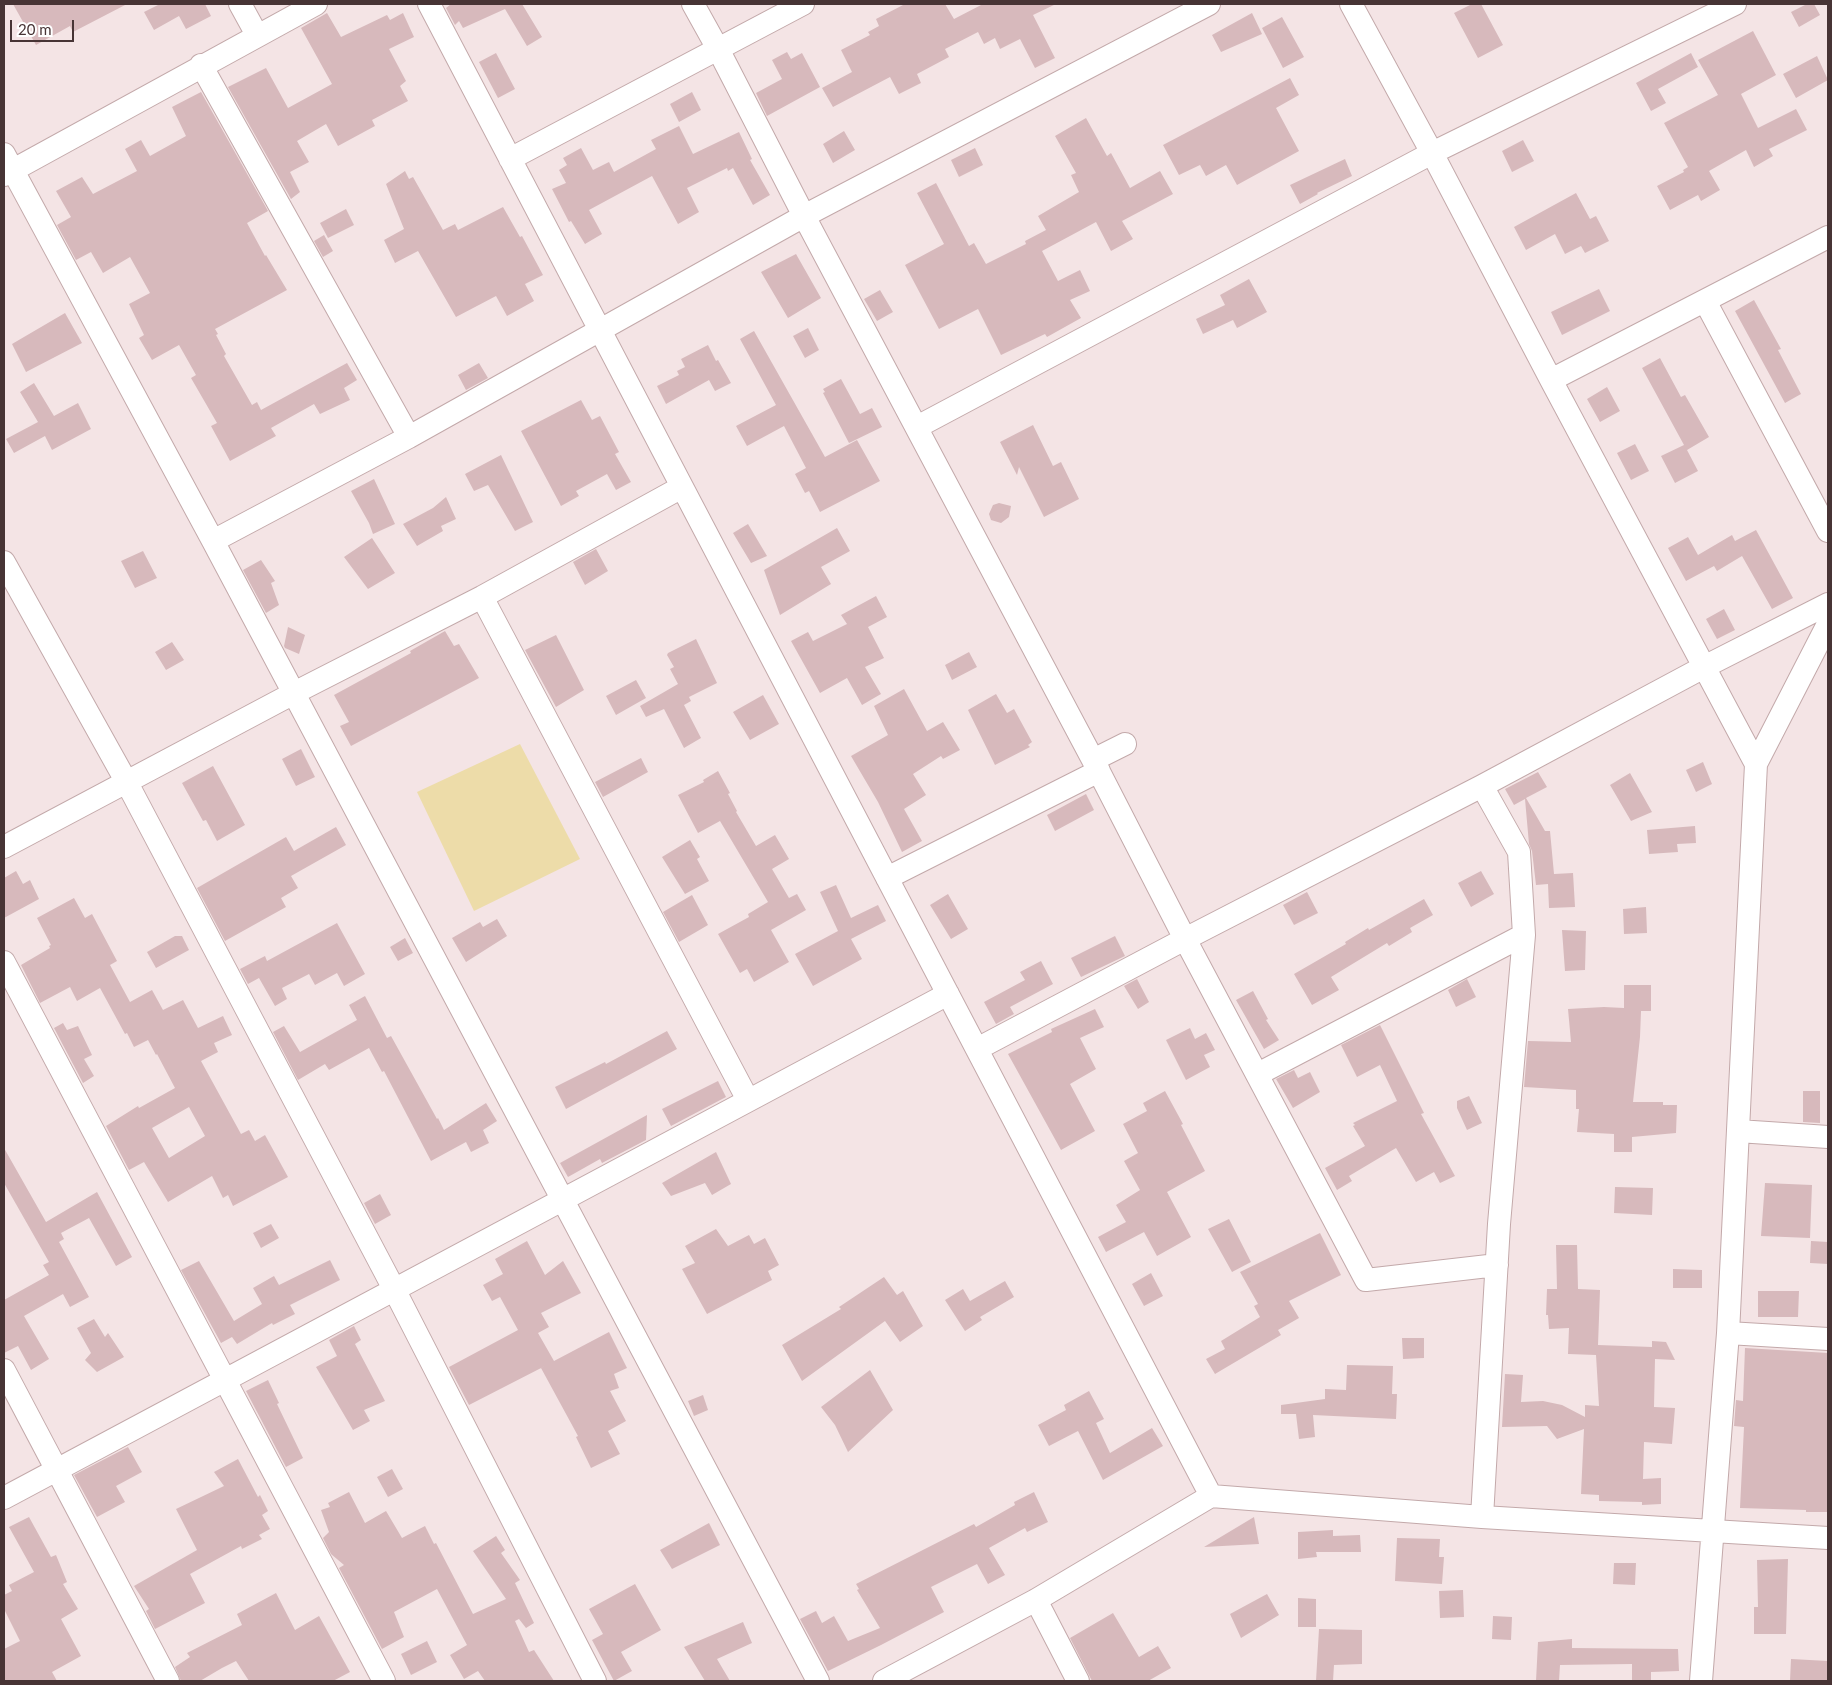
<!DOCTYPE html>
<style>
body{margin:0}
#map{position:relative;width:1832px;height:1685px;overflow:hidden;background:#f4e4e5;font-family:Lato,sans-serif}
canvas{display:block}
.frame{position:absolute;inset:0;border:5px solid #473435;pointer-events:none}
.scale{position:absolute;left:10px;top:20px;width:64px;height:22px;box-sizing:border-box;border:2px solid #473435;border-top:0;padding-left:6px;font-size:15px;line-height:18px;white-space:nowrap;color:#473435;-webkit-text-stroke:4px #fff;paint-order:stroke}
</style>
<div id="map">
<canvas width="1832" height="1685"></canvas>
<div class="frame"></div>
<div class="scale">20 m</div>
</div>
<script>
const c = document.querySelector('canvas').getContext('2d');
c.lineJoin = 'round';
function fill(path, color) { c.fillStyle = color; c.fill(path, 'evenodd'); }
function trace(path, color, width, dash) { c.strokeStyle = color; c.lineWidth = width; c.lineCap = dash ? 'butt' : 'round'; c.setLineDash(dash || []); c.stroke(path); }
fill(new Path2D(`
 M520 744 580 859 474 911 417 792Z`), '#eddca9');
fill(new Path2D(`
 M13 4H127L73 32 70 26 36 45Z
 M160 4H205L211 16 186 29 179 16 154 30 144 12Z
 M451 4H522L542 37 527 46 505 9 463 28 459 21 455 25 446 8Z
 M905 4H945L954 19 983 4H1056L1033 15 1055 58 1035 68 1020 39 1000 49 995 38 984 44 978 32 945 49 949 57 917 74 921 83 899 94 890 77 833 107 822 88 852 72 841 50 870 35 868 32 879 26 876 19Z
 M1472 4H1481L1503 45 1478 58 1454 13Z
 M1807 4H1814L1820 15 1799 27 1791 12Z
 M327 13 341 37 387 15 390 20 403 13 414 37 389 49 406 81 400 86 408 101 372 120 375 126 338 146 326 124 297 141 309 162 290 172 300 192 291 199 228 87 266 68 288 108 332 84 301 28Z
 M1252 13 1262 34 1221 52 1212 35Z
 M1282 17 1304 57 1283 68 1262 28Z
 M1753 31 1776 75 1741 94 1758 128 1796 109 1807 130 1769 149 1773 156 1754 167 1746 150 1709 171 1720 190 1701 201 1698 195 1670 210 1657 186 1684 172 1683 170 1688 167 1664 123 1718 95 1698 60Z
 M787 52 791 59 802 53 820 87 767 116 756 93 782 79 772 60Z
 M496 53 515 89 498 98 479 62Z
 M1691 53 1698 67 1658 89 1666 103 1651 111 1636 83Z
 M1817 56 1828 80 1796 98 1783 74Z
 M1290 78 1299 95 1276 108 1299 151 1237 185 1226 165 1206 176 1200 165 1179 175 1163 145Z
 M201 92 268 211 247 223 265 256 266 255 287 290 215 329 218 334 216 335 226 354 224 356 252 405 257 402 261 410 347 363 357 380 344 388 350 400 320 414 314 404 271 428 276 436 230 461 211 426 217 423 191 378 196 375 179 345 152 360 139 338 144 335 129 304 150 293 130 257 103 273 91 252 76 260 57 225 71 217 56 191 82 177 93 194 137 171 125 149 141 140 150 156 186 136 172 107Z
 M692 92 701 110 679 122 670 104Z
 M1086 118 1107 156 1111 153 1130 188 1160 171 1173 194 1122 221 1133 239 1111 251 1096 222 1042 251 1058 281 1080 270 1090 291 1070 300 1081 318 1047 337 1045 334 1001 355 978 309 939 329 905 265 944 244 917 193 936 183 969 246 974 243 986 264 1026 244 1025 241 1046 230 1038 216 1079 192 1071 175 1076 173 1055 136Z
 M679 126 693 154 739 132 752 159 750 160 770 195 753 205 733 168 728 171 727 168 687 188 699 212 678 224 652 176 589 210 602 234 585 244 571 221 569 222 552 189 566 183 559 170 567 165 563 158 581 148 593 170 609 162 614 172 656 149 651 140Z
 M844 131 855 150 833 163 823 144Z
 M1523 140 1534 161 1512 172 1502 151Z
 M975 148 983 165 959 177 951 160Z
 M1345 159 1352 176 1317 193 1318 194 1300 204 1290 185Z
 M405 171 409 179 413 177 443 230 455 224 458 230 503 207 520 237 522 236 543 275 525 284 534 301 507 316 496 296 456 317 418 251 395 263 384 240 404 229 386 184Z
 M1576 193 1590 219 1596 216 1609 241 1585 253 1581 246 1565 254 1555 234 1526 250 1514 227Z
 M346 209 354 225 328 238 320 223Z
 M324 235 333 251 323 257 314 241Z
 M796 254 821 298 788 318 761 272Z
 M1249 279 1267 312 1237 328 1233 320 1203 334 1196 319 1225 305 1220 295Z
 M1599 289 1610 311 1562 335 1551 312Z
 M880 290 893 312 877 321 864 299Z
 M1754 300 1781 349 1778 350 1801 394 1785 403 1735 311Z
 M65 313 82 343 26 372 12 344Z
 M808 328 819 350 805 358 793 336Z
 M754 331 825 457 857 440 880 481 820 512 809 491 805 493 795 474 806 468 784 426 747 446 736 426 776 405 740 339Z
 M708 345 716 361 718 360 731 383 715 391 709 380 666 404 657 386 679 375 677 371 685 367 681 359Z
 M1660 358 1681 397 1685 395 1709 437 1687 450 1698 471 1675 483 1661 456 1684 445 1642 368Z
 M479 363 488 378 466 390 458 375Z
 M841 379 860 414 872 408 882 427 849 443 823 393 825 392 823 389Z
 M34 383 54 416 78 403 91 429 52 450 45 436 14 453 6 439 38 422 20 392Z
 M1607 387 1620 411 1600 422 1587 399Z
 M581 400 592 420 600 416 619 452 615 454 631 482 616 490 607 474 576 491 579 496 561 506 521 431Z
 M1033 425 1053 466 1061 462 1079 499 1044 517 1019 467 1017 475 1000 442Z
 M1635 444 1649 471 1631 480 1617 453Z
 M501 455 533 522 515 531 488 485 474 491 465 474Z
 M374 479 395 524 373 534 369 523 351 491Z
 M446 497 456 519 441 526 443 531 417 546 403 524 433 508Z
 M999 503 1011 506 1009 517 1001 523 991 520 989 514 993 505Z
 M748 524 767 556 751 563 733 533Z
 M837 528 850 551 821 567 831 584 780 615 764 570Z
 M1756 530 1793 598 1772 609 1742 556 1717 571 1714 566 1686 581 1668 548 1688 537 1698 555 1732 535 1735 541Z
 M372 538 395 573 368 589 344 557Z
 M596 549 608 571 585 585 573 562Z
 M143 551 157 578 135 588 121 561Z
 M261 560 275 581 271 583 279 605 266 613 243 570Z
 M876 596 887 617 868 627 884 658 865 667 881 694 862 705 847 678 820 693 791 641 808 632 813 641 847 624 841 615Z
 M1724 609 1735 630 1717 639 1706 619Z
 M288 627 305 635 299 654 285 648 284 646Z
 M445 631 454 646 459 644 479 678 351 746 340 726 349 722 334 695 411 653 410 651Z
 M556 635 584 690 556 707 525 650Z
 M696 639 717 683 689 697 691 701 684 705 701 738 684 748 664 709 646 717 640 706 678 684 670 669 674 667 667 655 668 653Z
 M172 642 184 660 166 670 155 652Z
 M969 652 977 667 952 680 945 665Z
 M636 680 646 698 616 715 606 696Z
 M904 689 927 731 943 722 960 750 943 759 941 756 913 774 926 795 904 809 922 841 902 852 878 802 851 756 888 735 874 706Z
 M996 694 1007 713 1014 709 1032 742 1028 745 1030 747 995 765 968 710Z
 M763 695 779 724 750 740 733 712Z
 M301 749 315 777 296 786 282 759Z
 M641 758 648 772 603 797 595 782Z
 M1703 762 1712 784 1696 792 1686 770Z
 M213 766 245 825 217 841 206 820 203 821 182 783Z
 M718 771 730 793 728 794 737 811 736 812 756 846 775 835 789 859 772 869 789 898 797 894 806 910 771 930 789 962 754 982 747 969 740 973 718 934 749 917 748 914 768 902 720 821 698 833 678 795 704 782 703 780Z
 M1538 772 1547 787 1526 798 1545 831H1550L1554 874 1573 873 1575 907 1549 908 1548 884 1536 885 1532 851 1529 844 1525 799 1514 805 1505 789Z
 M1630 773 1652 812 1631 821 1610 785Z
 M1086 794 1094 810 1055 831 1047 815Z
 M1695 826 1696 843 1677 844 1678 852 1649 854 1647 830Z
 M336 827 346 845 291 876 298 888 281 898 286 907 225 941 197 888 286 837 294 851Z
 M690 840 700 857 697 859 709 881 685 894 662 857Z
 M16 871 23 884 30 880 39 899 4 918V878Z
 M1481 871 1494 894 1471 907 1458 883Z
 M836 885 851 918 878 905 886 921 851 939 862 959 813 986 795 954 838 931 820 892Z
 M1307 892 1318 913 1294 925 1283 905Z
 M948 894 968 929 951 939 930 905Z
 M692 895 708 925 679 942 663 912Z
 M74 898 85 918 92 914 117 961 110 965 130 1002 152 990 163 1010 183 1000 198 1028 223 1016 232 1035 214 1043 218 1052 201 1061 241 1134 249 1130 255 1141 265 1135 288 1177 233 1206 228 1195 223 1198 212 1176 168 1202 144 1162 129 1170 106 1126 138 1106 139 1108 175 1088 157 1054 156 1055 148 1040 134 1047 127 1033 125 1034 100 988 77 1001 70 987 40 1003 21 965 50 948 49 946 51 945 37 918ZM189 1107 205 1136 169 1158 152 1128Z
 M1424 899 1433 915 1410 928 1412 932 1389 946 1387 943 1331 977 1339 990 1312 1005 1294 974 1346 944 1345 942 1368 928 1369 930Z
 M1646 907 1647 933 1624 934 1623 909Z
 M497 919 507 936 466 962 452 938 480 922 483 927Z
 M337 923 365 974 344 986 337 973 315 985 309 974 282 988 287 999 275 1006 259 978 248 984 240 969 265 956 267 961Z
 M1562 930 1586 931 1585 970 1565 971Z
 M175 936H182L189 950 156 968 147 952Z
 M1115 936 1125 956 1081 977 1071 958Z
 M405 938 413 953 398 961 390 947Z
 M1041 961 1053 984 1010 1007 1014 1014 996 1024 984 1002 1025 980 1020 972Z
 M1137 979 1149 1002 1138 1009 1124 986Z
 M1467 979 1476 997 1456 1007 1448 990Z
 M1624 985H1651V1011H1641L1640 1037 1633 1102H1663V1105H1677L1676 1133 1632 1137V1152H1614V1134L1577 1132 1579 1109H1576V1090L1524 1087 1528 1041 1571 1042 1568 1009 1604 1007 1624 1008Z
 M1253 991 1268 1019 1266 1020 1279 1040 1264 1049 1236 1000Z
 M365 996 387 1038 391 1036 437 1119 438 1118 444 1130 486 1103 497 1121 483 1130 489 1143 471 1152 466 1142 431 1161 384 1071 382 1072 369 1048 329 1070 325 1064 298 1080 273 1032 284 1026 300 1052 357 1020 349 1005Z
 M1095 1009 1104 1027 1080 1038 1096 1069 1070 1084 1095 1131 1061 1150 1008 1054 1052 1032 1051 1029Z
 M63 1023 67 1030 78 1026 92 1055 84 1059 94 1076 83 1083 54 1028Z
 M1380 1025 1424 1113 1421 1114 1455 1176 1440 1183 1434 1172 1416 1182 1396 1148 1349 1176 1352 1181 1337 1190 1325 1168 1365 1146 1353 1126 1355 1125 1353 1123 1397 1101 1380 1065 1357 1077 1341 1045Z
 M1190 1028 1195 1039 1206 1033 1215 1050 1204 1055 1210 1067 1186 1080 1166 1040Z
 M667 1031 677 1049 566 1109 555 1087 605 1062 606 1064Z
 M1294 1070 1298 1078 1310 1072 1320 1092 1293 1108 1276 1079Z
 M718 1081 726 1097 671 1126 662 1109Z
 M1165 1091 1183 1124 1181 1125 1205 1171 1167 1192 1191 1237 1157 1256 1144 1232 1106 1252 1098 1237 1126 1222 1116 1205 1140 1190 1124 1161 1138 1153 1123 1124 1147 1111 1143 1103Z
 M1803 1091H1820V1123L1803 1122Z
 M1469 1096 1482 1123 1467 1130 1457 1108V1101Z
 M647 1115 646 1140 602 1163 600 1159 568 1177 560 1163Z
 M4 1148 46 1222 97 1192 132 1257 116 1266 89 1218 61 1233 64 1239 59 1242 89 1297 70 1307 63 1294 24 1316 49 1359 31 1370 18 1346 4 1353V1300L49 1275 43 1265 49 1262 4 1183Z
 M716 1152 731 1184 712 1195 705 1183 671 1196 662 1183Z
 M1765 1183 1812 1185 1810 1238 1761 1236Z
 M1615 1187 1653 1188 1652 1215 1614 1213Z
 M380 1194 391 1215 375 1224 364 1203Z
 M1229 1219 1251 1262 1232 1272 1208 1229Z
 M271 1224 279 1238 261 1248 253 1233Z
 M716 1229 728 1246 749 1235 754 1244 765 1238 779 1265 768 1271 772 1280 707 1314 682 1269 695 1263 685 1246Z
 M1320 1233 1341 1275 1289 1301 1299 1318 1278 1330 1281 1335 1215 1374 1206 1359 1225 1349 1221 1341 1260 1317 1254 1306 1258 1304 1240 1272Z
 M527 1241 545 1275 563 1261 581 1293 541 1313 549 1327 538 1333 554 1361 609 1332 627 1368 614 1374 619 1388 610 1391 626 1421 608 1431 620 1454 591 1468 576 1437 578 1436 541 1368 545 1366 469 1405 449 1367 518 1330 500 1297 492 1301 483 1285 503 1274 495 1259Z
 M1811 1241 1828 1242V1264L1810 1263Z
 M1556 1245H1577L1578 1289 1600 1290 1598 1345 1652 1347V1341L1666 1342 1675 1360 1655 1359 1654 1407 1675 1408 1672 1444 1644 1442 1643 1479 1661 1478V1504L1642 1505V1502L1599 1501V1495L1581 1494 1584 1429 1557 1439 1547 1426 1502 1427 1505 1374 1523 1375 1521 1402 1543 1401 1562 1405 1585 1417V1405L1599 1406 1596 1355 1568 1354 1569 1328 1549 1329 1548 1315H1546L1547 1289H1557Z
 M330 1260 340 1280 290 1305 295 1314 273 1325 272 1323 237 1344 232 1337 221 1343 181 1270 199 1261 234 1321 262 1304 253 1288 274 1276 279 1285Z
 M1673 1269 1702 1270V1288H1673Z
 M1151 1273 1163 1296 1144 1306 1132 1284Z
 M884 1277 897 1295 903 1291 923 1326 900 1342 885 1321 802 1381 782 1345 841 1309 839 1307Z
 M1005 1281 1014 1297 980 1317 982 1320 965 1331 945 1300 963 1289 970 1301Z
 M1758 1291H1799L1798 1317H1758Z
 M94 1319 105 1337 108 1333 124 1357 97 1372 85 1360 91 1353 77 1328Z
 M354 1326 361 1340 355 1344 385 1401 364 1410 370 1421 353 1430 316 1367 337 1356 329 1340Z
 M1402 1338H1424V1358L1403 1359Z
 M1745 1348 1828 1353V1512H1806V1510L1740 1508 1744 1427 1734 1426 1736 1400 1743 1401Z
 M1347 1365 1393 1366 1392 1394H1397L1396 1419 1313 1415 1315 1437 1299 1439 1296 1414H1281V1405L1325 1399V1389L1346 1390Z
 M870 1370 893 1410 848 1452 835 1425 821 1407Z
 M268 1380 279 1403 277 1404 303 1458 286 1467 246 1391Z
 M1089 1391 1104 1419 1096 1423 1110 1453 1152 1428 1163 1446 1103 1480 1078 1431 1049 1446 1038 1425 1066 1410 1064 1405Z
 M703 1395 708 1410 694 1416 688 1401Z
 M128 1447 142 1472 116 1486 125 1502 97 1517 74 1475Z
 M238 1459 258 1497 260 1495 268 1511 262 1515 270 1529 259 1535 262 1539 242 1549 241 1546 190 1574 205 1603 155 1629 146 1611 149 1609 134 1586 197 1550 176 1509 224 1486 214 1472Z
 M392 1469 403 1489 388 1497 377 1477Z
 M349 1492 365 1523 386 1511 402 1538 425 1526 434 1544 436 1543 473 1614 506 1599 473 1551 496 1536 505 1550 501 1553 520 1580 515 1583 534 1623 526 1628 519 1619 515 1621 529 1652 534 1650 554 1681H485L478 1671 464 1679 450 1655 467 1645 437 1589 394 1612 404 1637 382 1649 339 1568 344 1565 331 1554 323 1538 329 1532 321 1510 330 1507 328 1503Z
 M1034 1492 1048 1522 1027 1532 1025 1528 989 1548 1005 1575 988 1584 977 1564 931 1587 944 1612 881 1645 828 1671 800 1619 816 1611 822 1623 834 1616 848 1641 880 1628 857 1590 859 1589 856 1584 974 1524 976 1527 1015 1505 1014 1502Z
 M29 1517 51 1557 56 1555 67 1582 63 1584 78 1609 61 1619 81 1656 52 1672 57 1681H4V1649L20 1641 4 1609V1595L12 1591 9 1585 34 1572 9 1527Z
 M1254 1517 1259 1544 1204 1547Z
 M709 1523 720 1545 672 1569 660 1550Z
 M1333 1530V1536L1360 1535 1361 1552H1316L1317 1557 1298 1559V1532Z
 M1397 1538 1440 1539 1439 1557H1444L1442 1584 1395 1581Z
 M1788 1559 1786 1634H1754V1607H1758L1757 1560Z
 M1614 1563H1636L1635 1585 1613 1584Z
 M635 1584 661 1630 621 1652 632 1671 614 1681 592 1640 603 1634 589 1609Z
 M1463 1590 1464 1617 1440 1618 1439 1591Z
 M276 1593 295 1630 319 1616 350 1672 333 1681H249L236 1661 222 1668 200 1681H181L175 1667 190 1657 187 1653 242 1625 237 1614Z
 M1267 1594 1279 1615 1241 1638 1230 1614Z
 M1298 1598 1316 1599V1627H1298Z
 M1113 1613 1139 1657 1158 1646 1171 1668 1148 1681H1092L1070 1638Z
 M1493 1616 1512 1617 1511 1640 1492 1639Z
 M743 1622 752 1643 717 1659 730 1681H705L684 1647Z
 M1319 1629 1362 1630V1664L1334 1665 1333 1681H1316Z
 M1572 1639V1648L1678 1649 1679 1671 1651 1672V1681H1632V1664L1560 1665 1559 1681H1536L1538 1642Z
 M427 1641 437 1662 411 1675 401 1654Z
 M1791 1659 1828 1661V1681H1790Z`), '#d7b9bc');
const street = new Path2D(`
 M240 4 257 35
 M429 4 1211 1496
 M693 4 718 49 804 216 1093 760 1185 939 1366 1280 1497 1265
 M1351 4 1432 153 1551 380 1756 764 1728 1333 1701 1681
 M201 65 409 437
 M4 154 213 541 818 1681
 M510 159 803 4
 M4 175 316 4
 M1705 301 1828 531
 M1551 380 1828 237
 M917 427 1432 153 1735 4
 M213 541 409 437 804 216 1209 4
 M4 562 126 781 394 1289 595 1681
 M482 597 748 1100
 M1093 760 1125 744
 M1756 764 1828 624
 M1482 786 1519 852 1524 935 1499 1224 1482 1517
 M4 847 294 693 482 597 682 487
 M887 878 1099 771
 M4 962 384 1681
 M977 1049 1185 939 1482 786 1704 667 1828 604
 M1258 1074 1524 935
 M1738 1131 1828 1137
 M1728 1333 1828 1339
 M4 1370 168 1681
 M4 1498 948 994
 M1036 1600 1078 1681
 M884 1681 1036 1600 1211 1496 1482 1517 1828 1538`);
trace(street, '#c3a9aa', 24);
trace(street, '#fff', 22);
</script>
